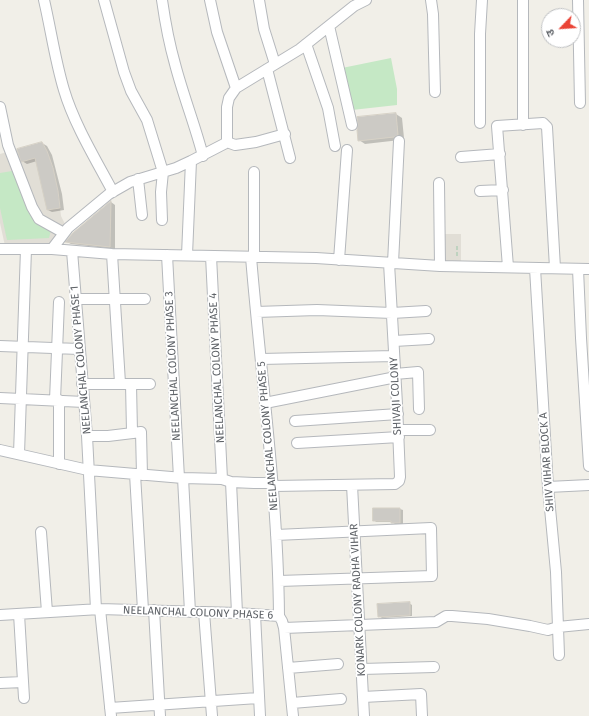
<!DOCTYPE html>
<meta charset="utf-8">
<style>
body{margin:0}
#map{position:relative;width:589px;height:716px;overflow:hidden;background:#f1efe8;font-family:"Fira Sans","Noto Sans Devanagari",sans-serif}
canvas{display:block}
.north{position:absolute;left:541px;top:8px;width:40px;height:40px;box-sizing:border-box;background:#fff;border:1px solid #bfc1c3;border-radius:50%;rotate:245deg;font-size:11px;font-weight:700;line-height:16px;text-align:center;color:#5f6368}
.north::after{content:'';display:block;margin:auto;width:14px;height:18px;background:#ea4335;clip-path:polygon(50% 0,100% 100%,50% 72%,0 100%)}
</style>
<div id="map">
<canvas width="589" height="716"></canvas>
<div class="north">उ</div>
</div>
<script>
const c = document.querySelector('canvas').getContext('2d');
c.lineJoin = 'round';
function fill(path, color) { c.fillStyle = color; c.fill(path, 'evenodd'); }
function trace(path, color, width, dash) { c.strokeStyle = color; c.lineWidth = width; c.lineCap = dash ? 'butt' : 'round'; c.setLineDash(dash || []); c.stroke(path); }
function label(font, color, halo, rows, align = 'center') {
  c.font = font + ' "Fira Sans",sans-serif'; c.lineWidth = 3.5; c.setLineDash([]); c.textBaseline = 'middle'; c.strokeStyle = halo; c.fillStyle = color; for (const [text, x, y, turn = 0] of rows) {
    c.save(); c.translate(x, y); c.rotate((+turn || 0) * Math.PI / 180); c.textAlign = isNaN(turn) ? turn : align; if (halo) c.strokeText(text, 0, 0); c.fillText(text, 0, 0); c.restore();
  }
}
fill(new Path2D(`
 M42 142 47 151 53 168 58 191 61 216 66 226 53 243 5 246 0 223V154Z
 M443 234H461V261L443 262Z`), '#e1ded6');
fill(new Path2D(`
 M391 58 397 89V105L352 110 342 68Z
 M18 170 32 213 51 230 49 238 7 240 0 208V173Z`), '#c5e8c5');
fill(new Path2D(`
 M396 114 402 118 404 138 400 140 365 144 359 140V124Z
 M42 143 47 146 52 155 62 194 64 210 52 212 48 210 37 161 27 164 22 161Z
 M111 202 115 205V249L71 244 67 242 73 233Z
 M400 509 403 510V524H395L392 522H376L374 520Z
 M409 603 412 605V616L382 618 379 616Z`), '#0003');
const building = new Path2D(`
 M396 113 398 135 394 137 358 141 357 130 358 124 357 117Z
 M42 142 47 151 53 168 58 191 60 208 47 210 35 158 21 162 17 149Z
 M111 201 110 247 65 242 73 233Z
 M373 508H400V523H391V521H373Z
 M410 602V615L378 617 377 604Z`);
fill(building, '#cccac5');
trace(building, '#d6d1c6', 1);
const minor = new Path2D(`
 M44 0C51 30 55 60 64 90 74 124 96 160 113 192
 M104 0 124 72 131 91 147 120 163 172 161 192 162 220
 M162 0C165 21 169 43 175 64 183 95 195 125 203 156
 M210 0 217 32 236 88
 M259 0 264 29 275 64
 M431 0 433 14 435 92
 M578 0 580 103
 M329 26 352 125
 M306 44 328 108 335 146
 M267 69 290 158
 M0 107 8 145 32 207 39 219 64 233
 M480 123V34L482 0
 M523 125V0
 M227 142 235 145 256 142 285 134
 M461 157 500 154
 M138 179 142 215
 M439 183 440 266
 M480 191 503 190
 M0 249H52L112 254 316 258 440 266 589 269
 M52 249 68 228 109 194 130 182 176 168 191 161 224 144 227 142V107L229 98 236 88 300 49 354 6 366 0
 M72 251 87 436 96 609
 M112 254 120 383
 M167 255 179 478
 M187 255 191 161
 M211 256 222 479
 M251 257C261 377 278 496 279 616
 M254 257V172
 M339 260 347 150
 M393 263 399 141
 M508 267 497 126 543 123 547 127 555 268
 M535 268 548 487 556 572 559 655
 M578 269 581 338 589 466
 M76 299H145
 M256 312 317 310 392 313 426 311
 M394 341 429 339
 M0 346 79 349
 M261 359 394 356
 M395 374 418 372 419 409
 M82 384H150
 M131 384 132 432
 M0 398 84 402
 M55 400 59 302
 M265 403 396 377
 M295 421 398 414
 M398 430H430
 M87 436H108L141 432 142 475
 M297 443 399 437
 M0 450 88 470 183 478 222 479 231 482 254 483H273
 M19 454 26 249
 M59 464V400
 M135 474 143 610
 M183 478 190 612
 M231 482 237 613
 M352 485 364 716
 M274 486 395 484 399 481 400 477 397 404 389 263
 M548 487 589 485
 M41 532 47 612
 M276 535 431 528 432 576 279 581
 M100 609 111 716
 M154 610 160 716
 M204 612 212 716
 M19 614 24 698
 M255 614 260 716
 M0 615 100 609 237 613 279 616 282 621 284 628 436 622 446 616H452L488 619 530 626 548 630 558 627 589 624
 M284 628 293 716
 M288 668 338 664
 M362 669 434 667
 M0 683 23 682
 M363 697 421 694 422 716
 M292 703 341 699
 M110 708 258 698`);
trace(minor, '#b5b8bc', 12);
trace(new Path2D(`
 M457 246V258`), '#9cc7a9', 1, [4, 2]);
trace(minor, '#fff', 10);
label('11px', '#5f6368', '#fff', [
 ["NEELANCHAL COLONY PHASE 1",81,360,-95],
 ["NEELANCHAL COLONY PHASE 3",173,366,-93],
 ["NEELANCHAL COLONY PHASE 4",217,368,-93],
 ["SHIVAJI COLONY",396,396,-93],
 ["NEELANCHAL COLONY PHASE 5",268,436,-95],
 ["SHIV VIHAR BLOCK A",547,462,-94],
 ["KONARK COLONY RADHA VIHAR",358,600,-93],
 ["NEELANCHAL COLONY PHASE 6",198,613,2]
]);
</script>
